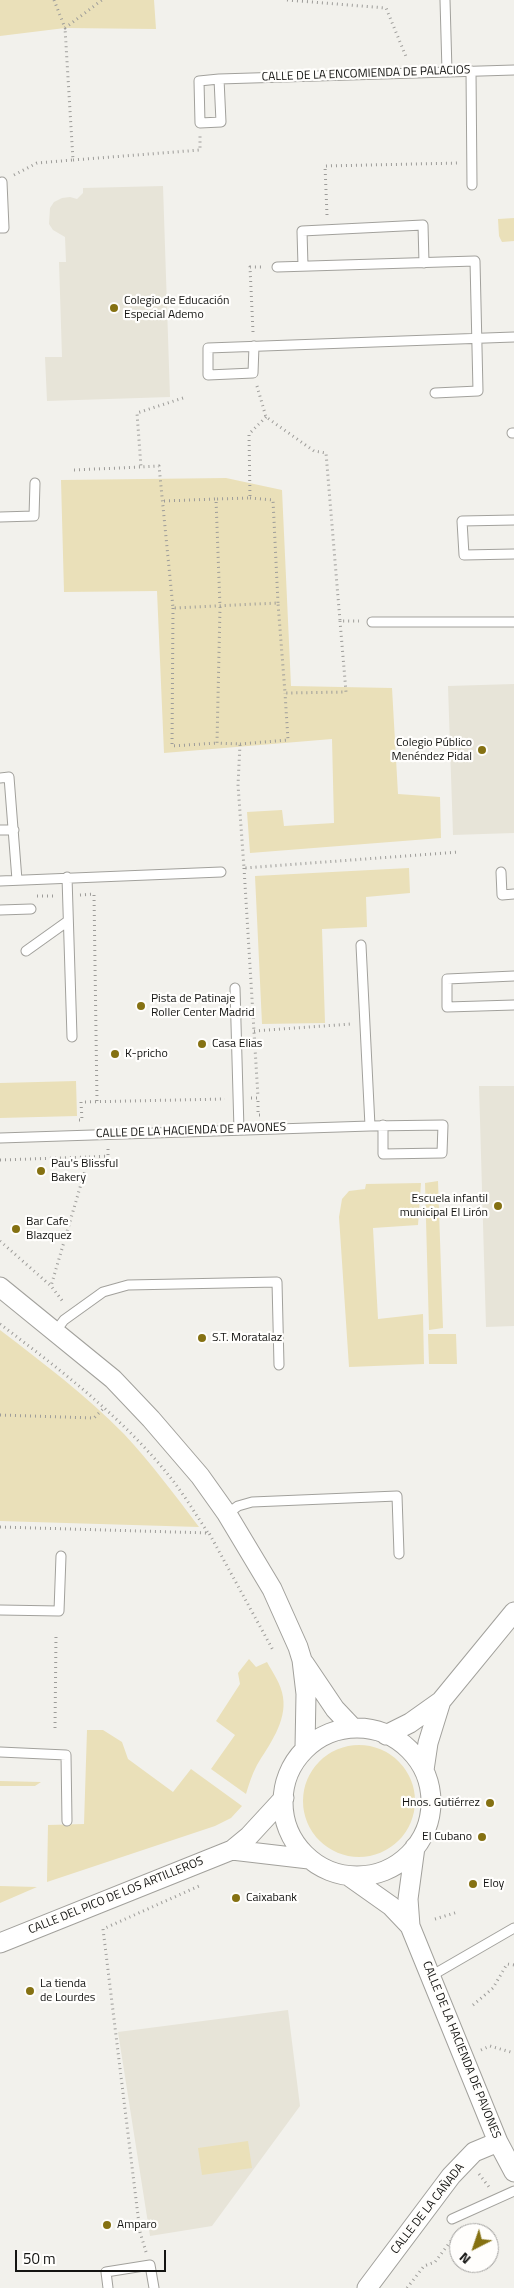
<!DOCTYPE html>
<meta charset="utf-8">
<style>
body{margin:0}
#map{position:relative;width:514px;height:2288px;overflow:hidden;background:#f2f1ec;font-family:"Titillium Web",sans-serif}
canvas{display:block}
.north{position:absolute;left:449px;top:2223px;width:50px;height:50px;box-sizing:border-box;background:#fffefc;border:1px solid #a1a09e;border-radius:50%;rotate:221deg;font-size:14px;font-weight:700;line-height:20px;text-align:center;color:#141412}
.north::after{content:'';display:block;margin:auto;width:18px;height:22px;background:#857112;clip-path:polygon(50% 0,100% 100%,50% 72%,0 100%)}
.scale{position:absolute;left:15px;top:2250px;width:151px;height:22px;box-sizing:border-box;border:2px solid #141412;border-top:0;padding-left:6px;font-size:15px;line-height:18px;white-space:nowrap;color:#141412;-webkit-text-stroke:4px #fffefc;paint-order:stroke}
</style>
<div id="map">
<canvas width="514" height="2288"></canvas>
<div class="north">N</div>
<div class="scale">50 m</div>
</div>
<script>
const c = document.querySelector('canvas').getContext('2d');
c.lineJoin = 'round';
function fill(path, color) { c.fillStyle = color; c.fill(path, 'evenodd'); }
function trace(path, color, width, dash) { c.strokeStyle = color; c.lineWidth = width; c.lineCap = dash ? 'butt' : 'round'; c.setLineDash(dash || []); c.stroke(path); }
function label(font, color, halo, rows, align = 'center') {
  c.font = font + ' "Titillium Web",sans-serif'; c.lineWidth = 4.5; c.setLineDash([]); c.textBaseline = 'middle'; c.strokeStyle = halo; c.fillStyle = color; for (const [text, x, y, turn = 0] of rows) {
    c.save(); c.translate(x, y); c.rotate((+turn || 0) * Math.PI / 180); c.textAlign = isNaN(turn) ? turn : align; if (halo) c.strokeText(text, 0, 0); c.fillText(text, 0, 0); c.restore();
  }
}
fill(new Path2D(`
 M163 186 170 397 47 401 45 357H62L59 262H66L65 237 53 230 49 224 50 208 54 202 62 198 70 197 77 199 83 193V188Z
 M514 684V833L453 835 448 686Z
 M479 1086H514V1326L486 1327Z
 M288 2010 300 2106 212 2226 150 2236 118 2032Z`), '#e7e4d8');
fill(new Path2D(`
 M0 0H154L156 29 65 28 0 36Z
 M514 218V241L502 242 499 236 498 219Z
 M226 478 282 490 291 686 392 688 398 794 440 797 441 838 250 853 247 812 282 810 284 826 334 823 332 739 164 753 157 591 64 592 61 480Z
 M409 868 410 893 366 897 367 927 322 929 325 1023 262 1024 255 876Z
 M76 1081 77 1116 0 1118V1083Z
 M438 1181 443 1328 429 1330 425 1183Z
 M421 1183 418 1225 373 1228 378 1319 423 1314 424 1364 349 1367 339 1217 342 1199 349 1191 365 1189 366 1184Z
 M0 1330C43 1363 86 1395 124 1434 151 1463 175 1495 199 1527L0 1521Z
 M428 1334H456L457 1364H429Z
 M249 1659 256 1667 267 1662C273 1673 281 1684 283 1697 287 1722 269 1745 257 1765 252 1774 249 1784 246 1794L211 1769 235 1735 216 1721 240 1684 238 1673Z
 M87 1730H103L122 1742 128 1759 173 1792 191 1769 242 1806 231 1818 215 1826 47 1882 48 1825 84 1824Z
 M303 1801a56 56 0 1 1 112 0a56 56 0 1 1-112 0Z
 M0 1781 41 1782 35 1786H0Z
 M0 1886 37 1887 0 1903Z
 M248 2141 252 2168 202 2175 198 2148Z`), '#eae0b9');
const lane = new Path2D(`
 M445 0 447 71
 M471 71 472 185
 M219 79 221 122 200 123 199 81 219 79 514 70
 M0 228H4L2 182
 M303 266 302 231 423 225 424 263
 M277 267 475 261 478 391 435 393
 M254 346 253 373 208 375V348L514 337
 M512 433H514
 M0 517 34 516 35 483
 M514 520 462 521 464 555 514 554
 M372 622H514
 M0 778 9 777 17 880
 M0 830H14
 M501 872 502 895 514 894
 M67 877 72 1037
 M0 881 221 872
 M0 910 31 909
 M361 945 370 1126
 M26 951 68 921
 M514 976 447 979V1007L514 1005
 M235 988 239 1130
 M0 1138 370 1126 443 1125 442 1153 383 1154V1125
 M55 1332 64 1320 103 1292 128 1285 277 1282 279 1365
 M227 1514 238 1506 252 1502 397 1496 399 1554
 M0 1610 59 1611 61 1556
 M0 1752 66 1755 67 1821
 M431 1976 514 1928
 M452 2219 514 2191
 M108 2288 106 2272 150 2265 154 2288`);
const street = new Path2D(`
 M0 1287 113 1379 151 1419 200 1476 227 1514 272 1589 298 1647 302 1660 306 1694 305 1748
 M304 1663 335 1709 353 1728
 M283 1802a74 74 0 1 1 148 0a74 74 0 1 1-148 0Z
 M386 1735 410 1723 441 1701 514 1612
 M424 1770 428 1743 441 1701
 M415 1847 408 1899 410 1926 498 2142 514 2172
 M232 1850 309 1859
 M350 1877 391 1906 410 1926
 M0 1943 232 1850 249 1836 284 1798
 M367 2288 451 2176 474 2152 498 2142`);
trace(lane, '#a2a19c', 11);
trace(street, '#a2a19c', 21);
trace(new Path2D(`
 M54 0 65 28 102 0
 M287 0 386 8 407 59
 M73 160 200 150V136
 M14 175 37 163 73 160 65 28
 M327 215 325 166 459 163
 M253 332 250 267H264
 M257 386 266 417 314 451 326 453 340 621H359
 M183 398 137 413 141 467 159 466 173 608 278 603 285 693 346 692 340 621
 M266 417 249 434 250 498 216 499 220 607 217 743 240 744 238 785 244 868 459 852
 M74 470 141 467
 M250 498 273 500 278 603
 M164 501 216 499
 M173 608 172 746 217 743
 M240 744 288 740 285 693
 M244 868 258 1097
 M80 895 94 894 97 1102
 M37 896H54
 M254 1031 351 1024
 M251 1098H258V1115H260
 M79 1120H82L81 1102 225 1099
 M89 1157 108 1156V1149
 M0 1160 89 1157 51 1286
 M0 1241 51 1286 64 1303
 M0 1324C62 1371 126 1420 174 1482 186 1498 197 1516 208 1533
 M0 1415 94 1418 104 1408
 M0 1527 209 1533 274 1652
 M55 1728 56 1635
 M435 1919 458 1912
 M473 2005 493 1988 507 1964 514 1965
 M481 2050 490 2046 514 2053
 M479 2174 489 2187
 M146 2252 140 2232 103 1929 199 1886
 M407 2288 424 2266 435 2262 457 2233`), '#9d9c99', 3, [1, 4]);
trace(lane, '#fff', 9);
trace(street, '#fff', 19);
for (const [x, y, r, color] of [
 [114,308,5,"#857112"],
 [482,750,5,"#857112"],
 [141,1006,5,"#857112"],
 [202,1044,5,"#857112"],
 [115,1054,5,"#857112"],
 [41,1171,5,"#857112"],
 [498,1206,5,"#857112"],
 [16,1229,5,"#857112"],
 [202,1338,5,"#857112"],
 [490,1803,5,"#857112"],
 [482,1837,5,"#857112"],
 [473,1884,5,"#857112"],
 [236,1898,5,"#857112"],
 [30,1991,5,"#857112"],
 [107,2225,5,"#857112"]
]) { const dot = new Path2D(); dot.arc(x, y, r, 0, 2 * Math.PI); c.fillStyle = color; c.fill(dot); trace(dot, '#fffefc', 2); }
label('12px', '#141412', '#fffefc', [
 ["CALLE DE LA ENCOMIENDA DE PALACIOS",366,74,-2],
 ["CALLE DE LA HACIENDA DE PAVONES",191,1131,-2],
 ["CALLE DEL PICO DE LOS ARTILLEROS",116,1896,-22],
 ["CALLE DE LA HACIENDA DE PAVONES",461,2050,68],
 ["CALLE DE LA CAÑADA",428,2209,-52]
]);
label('12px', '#141412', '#fffefc', [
 ["Colegio de Educación",124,301],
 ["Especial Ademo",124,315],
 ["Colegio Público",472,743,"right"],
 ["Menéndez Pidal",472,757,"right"],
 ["Pista de Patinaje",151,999],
 ["Roller Center Madrid",151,1013],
 ["Casa Elias",212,1044],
 ["K-pricho",125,1054],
 ["Pau's Blissful",51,1164],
 ["Bakery",51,1178],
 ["Escuela infantil",488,1199,"right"],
 ["municipal El Lirón",488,1213,"right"],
 ["Bar Cafe",26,1222],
 ["Blazquez",26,1236],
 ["S.T. Moratalaz",212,1338],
 ["Hnos. Gutiérrez",480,1803,"right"],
 ["El Cubano",472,1837,"right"],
 ["Eloy",483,1884],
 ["Caixabank",246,1898],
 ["La tienda",40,1984],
 ["de Lourdes",40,1998],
 ["Amparo",117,2225]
], 'left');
</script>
